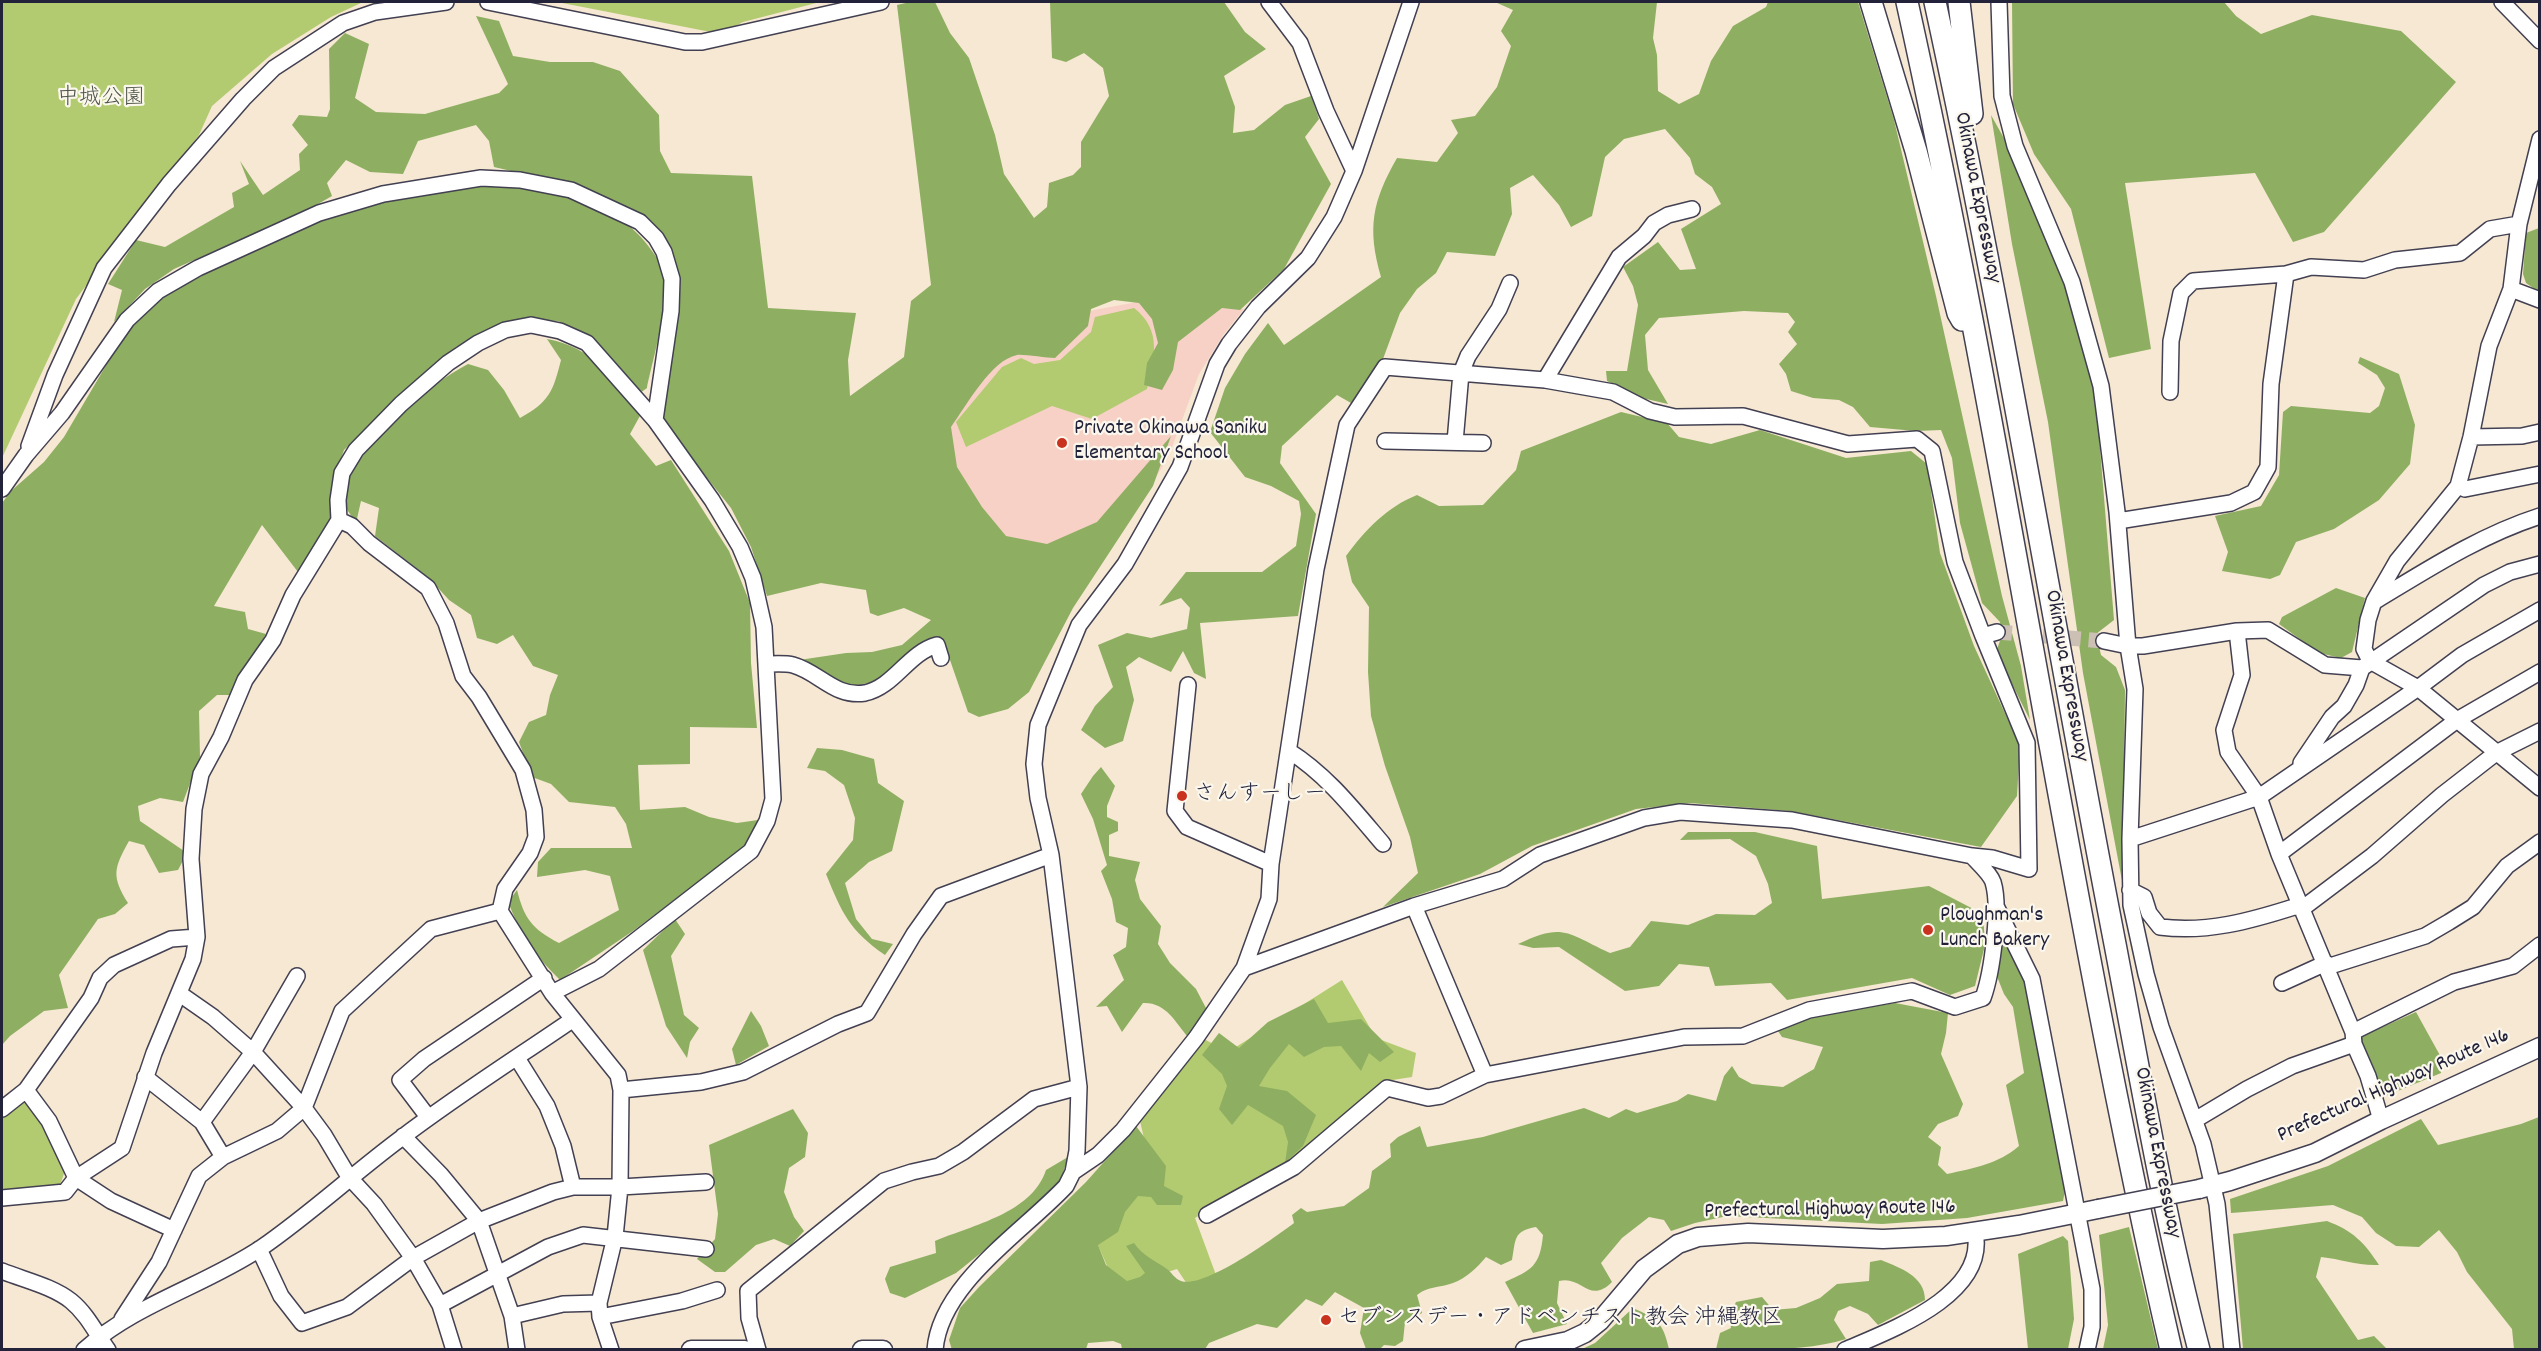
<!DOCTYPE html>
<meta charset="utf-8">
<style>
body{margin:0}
#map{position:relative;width:2541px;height:1351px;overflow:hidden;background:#f6e8d2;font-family:Dekko,sans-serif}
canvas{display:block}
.frame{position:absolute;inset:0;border:3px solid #22223b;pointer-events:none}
</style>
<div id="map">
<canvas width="2541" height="1351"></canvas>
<div class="frame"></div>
</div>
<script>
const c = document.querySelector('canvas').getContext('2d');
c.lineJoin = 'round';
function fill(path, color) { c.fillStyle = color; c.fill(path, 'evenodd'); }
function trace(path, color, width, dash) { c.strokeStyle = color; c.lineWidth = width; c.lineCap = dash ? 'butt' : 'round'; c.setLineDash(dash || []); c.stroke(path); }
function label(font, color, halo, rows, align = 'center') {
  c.font = font + ' Dekko,"Klee One",sans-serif'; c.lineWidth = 4.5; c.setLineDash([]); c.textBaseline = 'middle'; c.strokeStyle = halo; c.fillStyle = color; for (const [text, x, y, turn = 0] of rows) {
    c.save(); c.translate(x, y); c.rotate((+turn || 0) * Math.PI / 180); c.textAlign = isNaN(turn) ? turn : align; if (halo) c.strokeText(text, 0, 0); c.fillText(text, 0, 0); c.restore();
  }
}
fill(new Path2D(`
 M1137 302 1244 309 1224 334 1199 374 1168 458 1121 532 1041 561 995 546 955 475 947 428 997 362 1089 311Z`), '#f7d1c6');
fill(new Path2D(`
 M2 2H363L331 17 272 54 212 106 199 135 76 299 2 458Z
 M557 2H820L743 22 721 34Z
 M1134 308C1163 331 1154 358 1147 389L1092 419 1052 406 966 447 956 422 1002 367 1021 358 1034 364 1060 360 1091 332 1095 317Z
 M1342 980 1376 1038 1416 1053 1412 1077 1386 1081 1282 1167 1195 1218 1216 1275 1189 1287 1177 1269 1117 1288 1092 1232 1154 1182 1140 1121 1204 1039 1228 1052Z
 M25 1098 44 1127 65 1171 60 1185 43 1190 2 1192V1117Z`), '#b3cb70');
fill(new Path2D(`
 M910 2H935L950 33 969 58 995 135 1004 174 1034 218 1047 207 1049 183 1073 175 1081 167V142L1109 96 1103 68 1084 53 1066 62 1052 58 1050 2H1224L1245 32 1266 49 1224 76 1235 107 1233 133 1254 130 1285 105 1311 96 1319 119 1305 137 1331 184 1284 269 1240 310 1222 308 1178 342 1173 370 1162 390 1144 385 1147 363 1158 343 1152 319 1139 303 1114 300 1091 309 1088 326 1055 358C1046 358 1023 354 1017 355 991 360 967 405 951 427L957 467 982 507 1006 536 1047 544 1097 522 1171 436 1153 486 1073 608 1029 692 1008 709 979 717 968 712 942 637 927 642 902 658 876 682 850 686 799 660 846 653 872 652 902 645 931 620 904 608 878 616 870 613 866 590 821 583 767 596 751 547 731 508 660 419 680 281 668 248 648 219 607 198 550 180 494 167 489 141 476 125 418 141 403 174 370 172 346 160 327 183 332 196 311 208 174 269 145 289 114 322 122 290 108 284 136 240 165 247 234 207 232 193 249 184 240 161 263 195 300 170 299 154 308 145 292 125 299 115 327 117 330 109 329 49 345 33 369 44 355 98 376 112 425 114 499 93 508 84 476 16 499 21 513 56 550 62H593L620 71 659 115 660 151 671 173 752 176 768 308 856 313 848 360 850 396 904 357 911 301 931 285 897 5Z
 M1495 2H1657L1653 38 1657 55 1658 91 1679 104 1699 94 1711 61 1733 26 1766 7 1768 2H1858L1894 120 1936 296 2002 596 2021 666 2030 720 1996 652 2001 638 2000 622 1982 603 1960 523 1952 458 1941 430 1916 431 1870 427 1853 407 1839 400 1813 398 1791 391 1786 374 1779 364 1797 344 1788 332 1795 322 1788 313 1744 311 1659 318 1645 335 1648 370 1668 404 1642 398 1607 381 1606 371H1627L1638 305 1633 286 1623 267 1658 242 1680 270 1696 269 1681 229 1721 204 1712 187 1695 174 1690 158 1665 129 1624 139 1605 157 1592 216 1571 227 1559 205 1533 175 1510 188 1512 214 1495 256 1447 252 1436 273 1417 289 1400 313 1383 359 1351 403 1337 395 1282 446 1280 463 1316 514 1298 616 1200 623 1206 679 1194 673 1183 651 1171 672 1139 657 1126 667 1134 700 1123 741 1105 748 1081 730 1095 706 1113 687 1098 645 1127 633 1151 638 1187 629 1190 608 1181 598 1159 606 1186 572H1262L1296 546 1301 514 1299 501 1271 486 1245 477 1210 432 1225 388 1245 354 1268 323 1284 345 1381 277C1367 228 1372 202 1397 158L1437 162 1458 133 1451 120 1475 116 1497 87 1511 46 1501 31 1513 10Z
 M2012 2H2224L2236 16 2261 34 2312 15 2401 31 2456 82 2324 232 2293 242 2255 173 2125 183 2151 349 2109 358 2071 209 2034 154 2013 104Z
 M1991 115 2010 149 2066 285 2095 387 2114 620 2096 634 2101 655 2116 667 2125 690 2123 886 2083 673 2048 422 2012 244Z
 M487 185C546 191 616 197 652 251 656 257 663 264 665 270 672 293 652 363 647 388L640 393 588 335 558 321 527 320 496 326 456 347 386 409 344 450 331 489 330 524 298 572 262 525 214 606 245 612 248 629 266 634 230 695H217L199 711 200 757 183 802 160 798 138 806 140 821 187 853 178 870 159 873 144 845 129 841C114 868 111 876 128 903L115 914 98 919 59 975 68 1008 44 1011 10 1036 2 1045V503L11 491 44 462 64 437 125 333 166 295 224 264 329 217 387 202Z
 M2539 228H2540L2539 292 2526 283 2523 274 2526 233Z
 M547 339C594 347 613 380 641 414L630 434 656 466 671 460 729 551 750 603 751 663 757 728 690 727V764L638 765 640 810 685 807 709 817 737 823 758 820 746 846 633 931 560 980C537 958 520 933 508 902L517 890C524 918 532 929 559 943L619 910 610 876 585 870 537 877 538 862 551 848H632L626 824 615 807 569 802 551 784 532 777 519 742 529 722 546 715 550 695 558 675 533 666 513 635 497 644 477 638 471 615 449 600 428 577 375 536 379 508 361 501 356 523 344 505C345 496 345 485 349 478 371 435 426 386 468 364L488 370 504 390 520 418C549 402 553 392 561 360Z
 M2360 357 2399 374 2415 425 2410 464 2379 500 2334 529 2296 542 2280 575 2270 579 2222 571 2228 552 2215 516 2261 506 2279 475 2283 412 2291 406 2370 413 2379 406 2385 388 2377 375 2358 363Z
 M1621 412 1667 423 1679 437 1711 444 1760 430 1846 458 1911 451 1927 464 1940 553 1974 646 2020 746 2017 796 1981 847 1790 811 1690 803 1636 809 1532 846 1480 874 1383 907 1418 873 1410 837 1385 766 1371 716 1368 672 1369 607 1352 582 1346 556C1365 530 1387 507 1417 495L1439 506 1483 505 1516 470 1521 451Z
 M2336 588 2365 598 2352 652 2341 658 2319 653 2279 624 2282 617Z
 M817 748 842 750 874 759 878 783 904 801 892 851 869 862 845 883 856 919 872 939 893 944 885 955C849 930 842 913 826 874L853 840 855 818 844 785 825 771 807 768Z
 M1101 767 1115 786 1107 806V817L1118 822V831L1109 835V856L1140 862 1135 880 1140 899 1161 926 1158 944 1170 963 1196 989 1207 1010 1188 1037C1175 1022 1166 1002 1143 1003L1122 1032 1107 1006 1096 1007 1124 980 1113 955 1126 947 1128 928 1116 922 1112 899 1101 871 1107 865 1093 819 1081 794 1093 776Z
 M1688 832H1755L1817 846 1822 899 1929 886 1983 914 1985 945 1975 986 1950 995 1912 978 1787 1000 1771 983 1715 986 1709 967 1679 964 1659 986 1625 991 1559 947 1533 948 1518 944C1564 922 1567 933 1610 953L1630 947 1651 921 1688 925 1716 914 1755 915 1772 903 1768 884 1756 856 1730 839 1680 840Z
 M675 919 685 934 671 956 684 1015 699 1028 690 1042 687 1058 666 1026 643 950Z
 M1998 939H2007L2027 980 2066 1186 2063 1201 1967 1218 1882 1224 1727 1216 1695 1223 1671 1231 1664 1220 1649 1217 1622 1238 1601 1263 1612 1282C1589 1305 1582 1275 1559 1281L1557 1303 1567 1324 1533 1333 1505 1282C1532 1270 1540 1266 1543 1235L1536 1227C1513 1231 1516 1239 1512 1260L1501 1265 1486 1257C1477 1268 1466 1278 1453 1283 1440 1288 1428 1286 1417 1295L1422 1313 1405 1322 1403 1341 1395 1346 1384 1345 1380 1349H1366L1360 1333 1364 1308 1335 1292 1322 1306 1306 1299 1277 1328 1257 1324 1209 1343 1205 1349H1122L1121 1344 1113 1341 1088 1343 1086 1349 952 1350 949 1340 960 1308 979 1287 1086 1182 1136 1126 1166 1166 1164 1186 1183 1196 1181 1205H1157L1151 1197 1138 1196 1125 1212 1118 1232 1098 1245 1106 1265 1127 1281 1140 1277 1145 1273 1126 1246 1134 1243C1143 1256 1154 1260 1167 1269 1171 1272 1175 1279 1181 1281 1204 1289 1274 1238 1294 1223L1292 1215 1301 1208 1307 1212 1344 1206 1369 1188 1372 1171 1391 1157 1390 1144 1398 1137 1420 1126 1427 1147 1483 1137 1584 1108 1609 1118 1626 1109 1637 1113 1677 1101 1688 1094 1716 1101 1724 1076 1732 1066 1739 1077 1752 1084 1783 1087 1814 1069 1823 1047 1782 1037 1778 1031 1810 1017 1895 1003 1948 1013 1946 1033 1941 1054 1963 1104 1958 1116 1938 1124 1928 1137 1941 1147 1938 1165 1947 1174C1974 1168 1998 1164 2019 1146L2006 1085 2024 1073 2013 1007 2004 994 1994 969Z
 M1314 999 1328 1023 1361 1019 1394 1052 1380 1062 1369 1053 1361 1071 1341 1046 1324 1047 1304 1057 1289 1044 1270 1068 1259 1086 1287 1091 1316 1115 1303 1146 1285 1163 1288 1142 1283 1126 1248 1105 1232 1125 1219 1109 1227 1086 1222 1074 1202 1055 1219 1033 1239 1048 1268 1022Z
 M751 1011 761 1026 769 1046 736 1065 732 1049Z
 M2416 1012 2442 1059 2441 1073 2381 1098 2360 1037Z
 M793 1109 808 1133 805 1157 789 1168 784 1192 794 1217 804 1231 790 1246 774 1239 756 1245 725 1272H715L697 1259 715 1239 718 1214 709 1145Z
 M2539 1117V1349H2514L2512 1329 2467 1272 2457 1252 2439 1230 2419 1247 2396 1246 2376 1233 2362 1217 2333 1205 2231 1213 2230 1199 2328 1166 2421 1119 2438 1145 2521 1124Z
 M1068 1157 1060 1182 1043 1203 956 1273 905 1298 890 1293 885 1279 890 1267 936 1253 935 1241C973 1225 1032 1213 1046 1170Z
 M2327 1221C2353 1231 2364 1242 2379 1265 2357 1266 2342 1259 2321 1257L2316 1277 2358 1340 2374 1336 2387 1349H2243L2233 1234Z
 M2129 1227 2158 1349H2103L2108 1325 2099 1235Z
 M2063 1236 2068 1241 2074 1319 2068 1349H2028L2018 1254Z
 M1881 1260C1900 1268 1925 1276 1925 1300L1878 1325 1868 1314 1850 1306 1838 1311 1834 1320 1846 1339C1808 1351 1758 1350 1716 1349L1720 1333 1731 1328 1729 1317 1736 1302 1762 1297 1773 1310 1796 1308 1820 1298 1837 1284 1869 1281 1870 1262Z
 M1633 1308C1657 1319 1663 1322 1669 1349H1582L1595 1343Z`), '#8eaf62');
trace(new Path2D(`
 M1997 632 2104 641`), '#ccc0b4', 15, [15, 8]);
const minor = new Path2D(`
 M488 2 685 42H702L881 2
 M1269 2 1300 43 1326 111 1354 171
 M1999 2 2002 96 2015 146 2072 282 2101 386 2117 512 2128 646 2135 689 2130 839 2131 905 2146 974 2161 1027 2203 1144 2217 1204 2232 1350
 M2502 2 2540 41
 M2540 139 2519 224 2511 289 2540 300
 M2511 289 2489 346 2471 437 2458 486 2397 561 2374 601 2368 620 2364 649 2370 661 2418 688 2540 788
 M1545 380 1619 257 1644 236 1654 223 1668 215 1692 209
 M2170 392 2171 341 2181 293 2193 281 2286 274
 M2471 437 2522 436 2540 432
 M1385 441 1483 443
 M1455 442 1461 373 1468 356 1499 309 1510 283
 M29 446 55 375 104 268 169 184 243 99 274 68 343 23 375 12 446 2
 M2458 486 2465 489 2540 474
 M2 489 26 455 62 413 127 320 158 291 198 268 319 213 383 194 481 178 520 180 571 190 640 222 656 238 664 252 672 279 671 311 655 420
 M339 520 352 526 369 543 428 588 446 623 463 676 479 697 523 770 534 810 536 837 530 853 505 889 500 911 552 993 618 1075 621 1090 620 1187 615 1237 599 1303 600 1317 611 1350
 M2118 521 2231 503 2254 492 2268 467 2271 384 2286 274 2311 267 2364 270 2395 260 2460 253 2490 229 2519 224
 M2377 600C2430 568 2481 535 2540 516
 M2104 641 2128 646H2143L2237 631 2268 630 2325 665 2362 668 2484 585 2510 572 2540 564
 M766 664C774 664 785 663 793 665 819 672 835 698 865 693 894 687 908 653 937 645L941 658
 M1188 685 1175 811 1187 827 1271 864
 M1289 751C1327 775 1354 810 1383 844
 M2301 763 2332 717 2344 706 2356 685 2362 668
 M2130 839 2259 797 2418 688 2462 655 2540 610
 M2279 854 2457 720 2540 672
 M2130 890 2144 897 2149 913 2160 927C2207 933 2250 921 2294 907L2303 908 2372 856 2442 795 2496 753 2540 731
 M1414 906 1485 1075
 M1997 908 2032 979 2092 1289V1327L2087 1350
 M2327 967 2425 936 2449 922 2473 907 2507 866 2540 842
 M1244 968 1414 906 1503 879 1540 855 1644 818 1680 812 1792 820 1972 856 1992 858 2029 869 2027 743 1983 636 1997 632
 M2282 983 2326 963
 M180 994 213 1017 253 1052 304 1108 324 1135 349 1177 374 1204 413 1258 440 1305 454 1350
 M2353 1032 2454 982 2513 966 2540 945
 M2354 1044 2368 1076 2381 1120
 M517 1058 547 1106 563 1146 573 1187
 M145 1077 202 1122 223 1157
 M621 1090 701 1082 743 1072 838 1024 867 1013 914 934 941 896 1051 855
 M2 1109 26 1090
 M428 1117 400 1080 424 1059 544 978
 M2195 1120 2247 1089 2292 1066 2354 1044 2353 1032 2279 854 2259 797 2228 752 2224 730 2242 675 2237 631
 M202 1122 253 1052 297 976
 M403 1136 441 1175 479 1221 512 1316 517 1350
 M1073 1172 1098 1155 1123 1130 1196 1038 1244 968 1269 899 1271 864 1316 569 1347 425 1385 367 1545 380 1613 392 1650 411 1675 417 1743 416 1848 444 1917 439 1932 451 1955 562 1983 636
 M2 1198 65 1192 76 1178 49 1121 26 1090 91 998 100 978 114 965 171 939 197 937
 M1207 1215 1294 1167 1387 1088 1428 1098 1441 1096 1485 1075 1684 1037 1743 1036 1809 1010 1912 991 1955 1007 1983 998C1992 973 2001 908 1993 882 1990 873 1978 863 1972 856
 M174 1230 111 1201 76 1178 122 1148 154 1053 193 959 197 937 191 859 194 809 201 774 221 737 245 680 273 640 293 595 339 520 338 500 342 473 356 450 401 404 448 363 478 343 505 330 531 325 560 331 587 343 655 420 712 500 740 547 753 578 764 627 773 799 767 821 751 851 599 969 552 993
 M259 1249 281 1296 302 1323 347 1307 413 1258 479 1221 553 1192 573 1187H620L706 1182
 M2 1271C24 1280 52 1286 71 1301 87 1314 96 1333 108 1350
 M440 1305 548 1247 583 1235 706 1249
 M512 1316 563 1304 599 1303
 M600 1317 682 1301 717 1290
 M122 1319 159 1262 199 1176 223 1157 277 1131 304 1108 342 1011 431 929 500 911
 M84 1350C135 1304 204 1286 261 1248 309 1215 353 1174 400 1139 455 1097 515 1059 572 1020
 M758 1350 749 1318 748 1291 884 1181 912 1172 939 1166 963 1152 1034 1099 1079 1087
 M935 1350C940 1284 1023 1232 1066 1186L1073 1172 1077 1151 1079 1087 1051 855 1038 798 1034 764 1038 725 1079 625 1125 564 1180 467 1217 364 1229 344 1258 307 1308 258 1334 217 1354 171 1411 2
 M1845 1350C1891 1330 1988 1295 1975 1232`);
const major = new Path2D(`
 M2199 1189 2230 1181 2315 1153 2381 1120 2540 1047
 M691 1350H745
 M862 1350H883
 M1525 1350 1568 1341 1585 1333 1600 1321 1644 1269 1678 1244 1698 1237 1748 1233 1883 1239 1946 1236 2019 1225 2098 1209`);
const highway = new Path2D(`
 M1871 2 1916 151 1958 313 1962 320
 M1907 2C2006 449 2068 903 2171 1350
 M1935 2C2003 314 2054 630 2115 944 2141 1080 2164 1216 2199 1350
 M1959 2 1972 114`);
trace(minor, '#424052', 18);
trace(major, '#424052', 21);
trace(highway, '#424052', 24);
trace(minor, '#fff', 15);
trace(major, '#fff', 18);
trace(highway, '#fff', 21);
const majorBridge = new Path2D(`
 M2098 1209 2199 1189`);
trace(majorBridge, '#424052', 21, []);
trace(majorBridge, '#fff', 18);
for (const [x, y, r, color] of [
 [1062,443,6,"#c8321e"],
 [1182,796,6,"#c8321e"],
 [1928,930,6,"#c8321e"],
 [1326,1320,6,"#c8321e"]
]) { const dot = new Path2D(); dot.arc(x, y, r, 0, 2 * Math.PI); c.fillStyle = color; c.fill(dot); trace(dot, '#fbf7ec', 2); }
label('22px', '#4e554b', '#fbf7ec', [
 ["中城公園",101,100]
]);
label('22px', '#22223b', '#fbf7ec', [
 ["Okinawa Expressway",1976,198,79],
 ["Okinawa Expressway",2065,676,80],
 ["Prefectural Highway Route 146",2394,1087,-24],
 ["Okinawa Expressway",2156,1153,79],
 ["Prefectural Highway Route 146",1830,1211,-1]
]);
label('22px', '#22223b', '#fbf7ec', [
 ["Private Okinawa Saniku",1074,430],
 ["Elementary School",1074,455],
 ["さんすーしー",1194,796],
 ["Ploughman's",1940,917],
 ["Lunch Bakery",1940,942],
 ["セブンスデー・アドベンチスト教会 沖縄教区",1338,1320]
], 'left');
</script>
